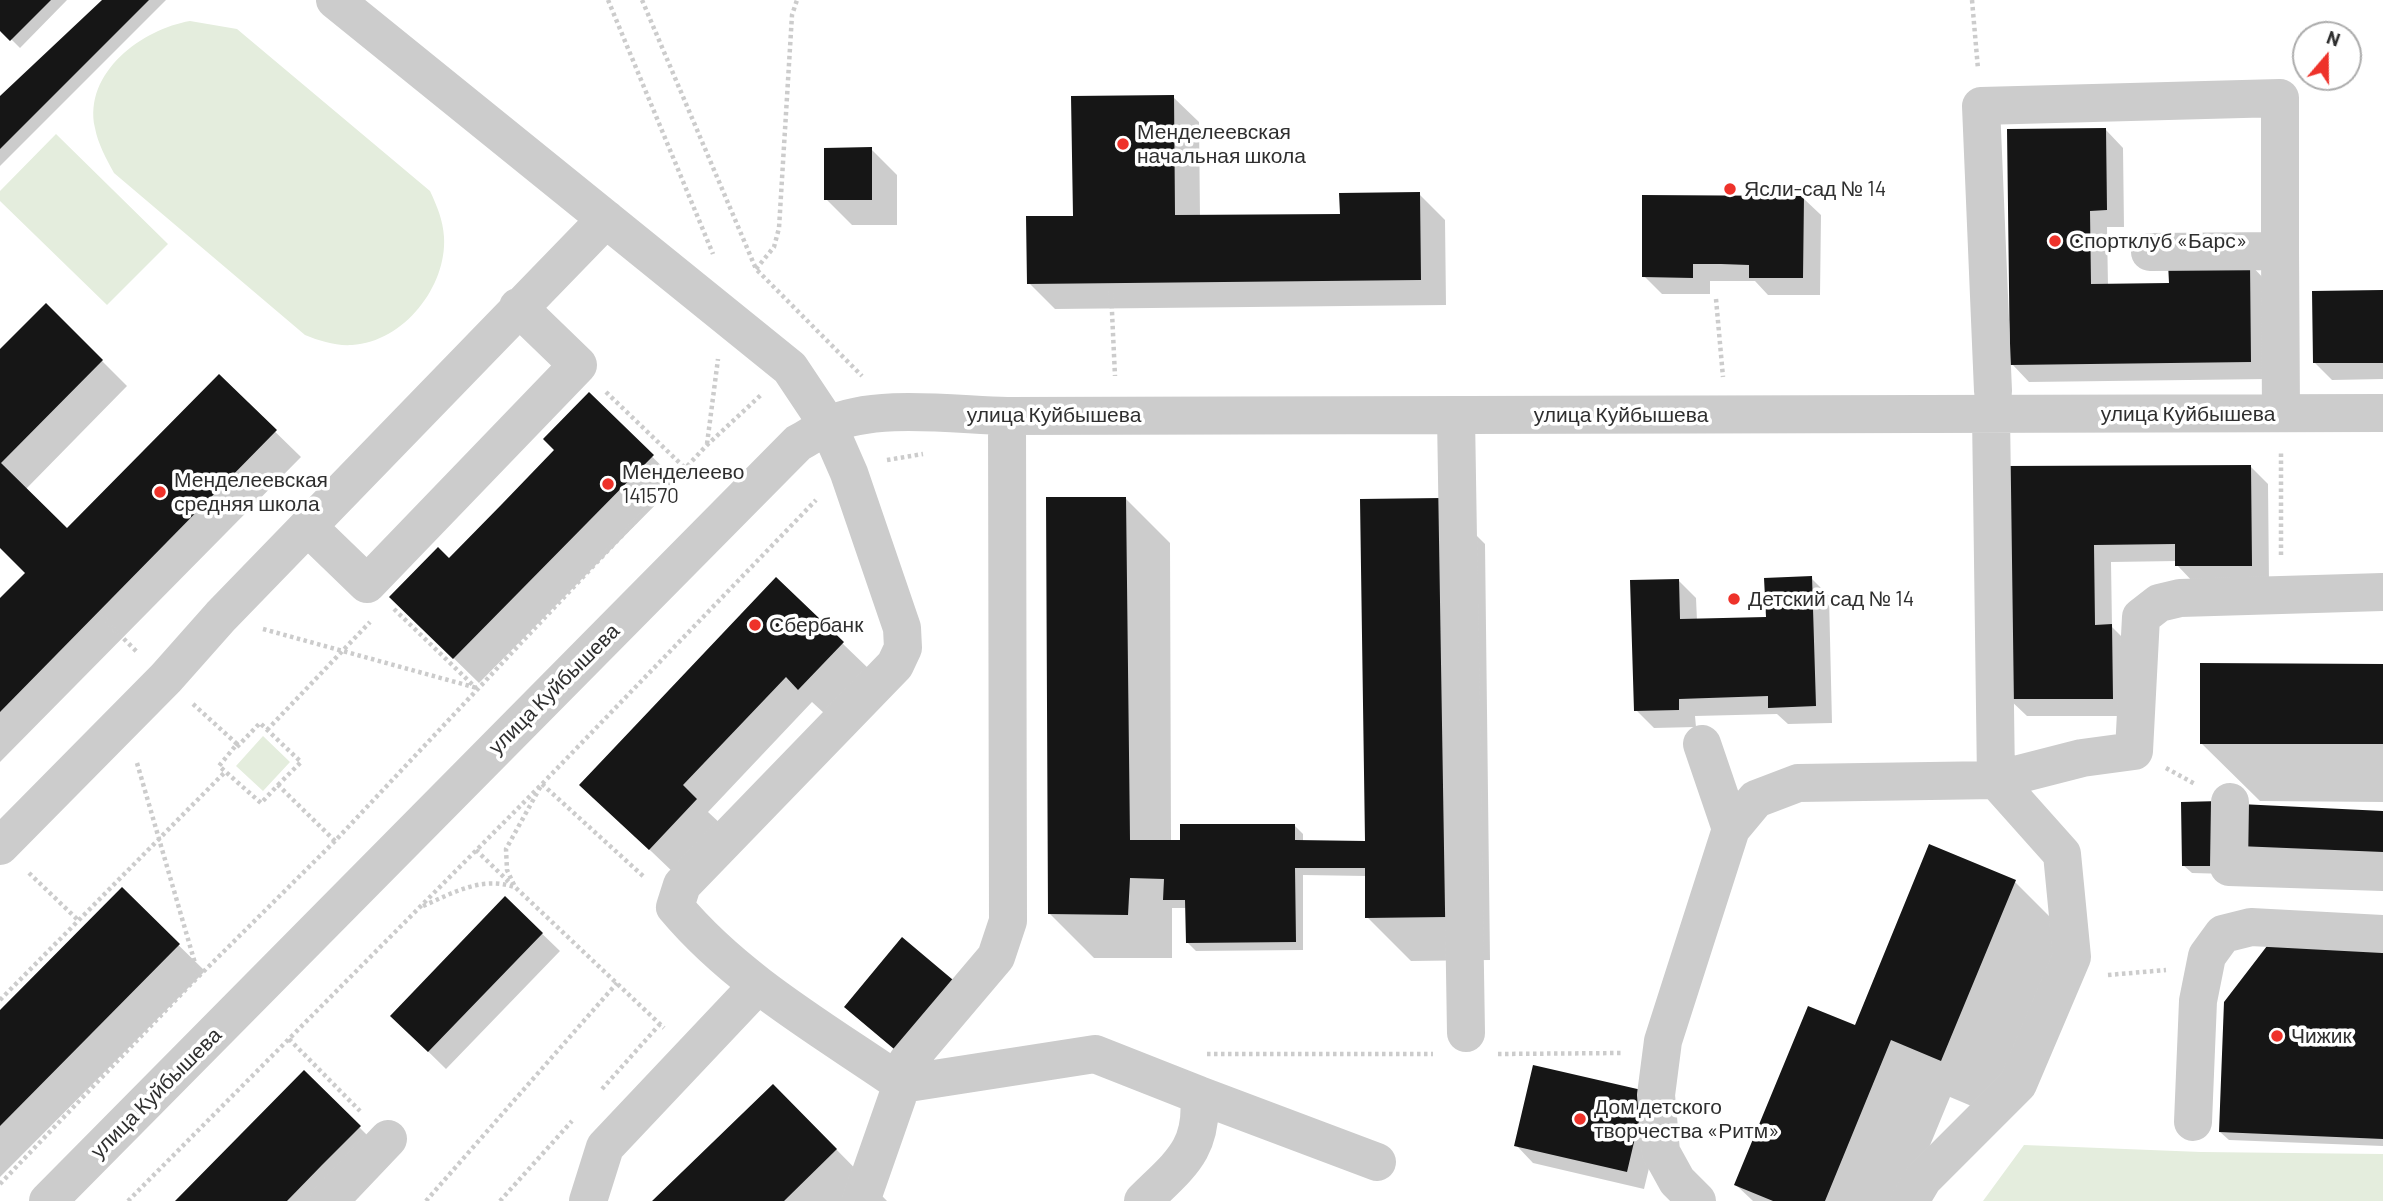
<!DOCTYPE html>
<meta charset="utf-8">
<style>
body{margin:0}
#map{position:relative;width:2383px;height:1201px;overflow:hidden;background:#fff;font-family:Barlow,sans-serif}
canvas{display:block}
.north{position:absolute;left:2292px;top:21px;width:70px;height:70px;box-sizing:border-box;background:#fff;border:2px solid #acacac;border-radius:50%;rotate:20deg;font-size:19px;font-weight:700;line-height:28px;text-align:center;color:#2f2f2f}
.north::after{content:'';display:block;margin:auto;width:24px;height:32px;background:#ee322a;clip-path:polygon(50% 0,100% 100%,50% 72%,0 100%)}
</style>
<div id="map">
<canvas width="2383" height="1201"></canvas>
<div class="north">N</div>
</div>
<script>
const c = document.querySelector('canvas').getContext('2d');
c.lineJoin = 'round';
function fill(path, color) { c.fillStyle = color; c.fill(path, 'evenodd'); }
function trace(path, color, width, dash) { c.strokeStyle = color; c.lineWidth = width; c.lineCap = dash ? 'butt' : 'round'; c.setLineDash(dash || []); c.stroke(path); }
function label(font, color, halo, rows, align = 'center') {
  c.font = font + ' Barlow,sans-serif'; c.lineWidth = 7; c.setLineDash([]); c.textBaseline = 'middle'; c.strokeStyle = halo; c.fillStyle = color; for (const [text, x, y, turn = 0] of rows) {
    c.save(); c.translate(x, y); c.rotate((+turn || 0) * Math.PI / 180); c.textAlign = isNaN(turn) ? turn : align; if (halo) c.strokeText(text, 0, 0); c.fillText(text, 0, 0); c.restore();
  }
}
fill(new Path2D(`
 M190 21 237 29 430 191C437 206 443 220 444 237 447 286 404 342 352 345 335 346 320 341 305 335L114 173C106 158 98 144 95 128 83 72 143 29 190 21Z
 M56 134 168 244 107 305 0 201V191Z
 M263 736 290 762 263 791 236 766Z
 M2024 1145 2201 1152 2383 1154V1201H1983Z`), '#e4eddd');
fill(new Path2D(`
 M0 0H67L20 48 0 28Z
 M105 0H166L0 166V99Z
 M1173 97 1199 122 1200 217 1342 216 1419 194 1445 220 1446 305 1055 309 1029 283 1074 217Z
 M2106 130 2123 148 2124 227H2107L2108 286 2170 285 2249 263 2266 281 2268 379 2029 382 2012 364Z
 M871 149 897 175V225H852L826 199Z
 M1803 198 1821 215 1820 295H1768L1755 281H1710V294H1662L1644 276Z
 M2383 292V379L2332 380 2314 362Z
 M46 305 127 386 25 490 67 531 219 377 301 457 0 762V601L27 573 0 546V352Z
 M589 395 678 482 479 683 391 597 449 560 557 450Z
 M2250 466 2268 484 2269 583H2194L2177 565V561L2111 562 2112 627 2129 644 2130 716H2027L2009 699 2007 468Z
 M1126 499 1170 543 1171 842 1295 826 1303 834V842H1366L1441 500 1485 544 1490 960 1411 961 1367 917 1366 876 1303 875V950L1196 951 1187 942V908H1172V958H1094L1050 914Z
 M1811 578 1829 596 1832 723 1788 724 1777 714 1695 716 1696 727 1654 728 1636 710 1678 580 1696 598 1697 621 1767 619Z
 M842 643 868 668 825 714 812 702 708 812 722 825 675 874 582 785Z
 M2383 666V802L2260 801 2201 743Z
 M2183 803 2229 874 2192 873 2183 865Z
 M2383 813V860L2248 854 2240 845Z
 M2015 882 2073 940 2000 1118 1950 1097 1907 1201H1753L1736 1185 1855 1027Z
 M122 890 205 971 0 1177V1013Z
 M505 898 560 951 446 1069 392 1016Z
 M2383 952V1146L2229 1140 2220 1132Z
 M304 1072 385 1153 338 1201H177Z
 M1663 1110 1644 1189 1533 1163 1516 1145Z
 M831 1144 887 1201H655Z`), '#0003');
fill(new Path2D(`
 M0 0H51L10 41 0 31Z
 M102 0H149L0 149V96Z
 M1174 95 1175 215 1340 214 1339 193 1420 192 1421 280 1027 284 1026 216H1073L1071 96Z
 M2106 128 2107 210 2090 211 2091 284 2169 283 2168 263 2250 262 2251 362 2010 365 2007 129Z
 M872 147V200H824V148Z
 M1642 195 1804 196 1803 278H1749V265L1721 264H1693V278L1642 277Z
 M2383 290V363H2313L2312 291Z
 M46 303 103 360 1 463 67 528 219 374 277 430 0 712V598L25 573 0 548V349Z
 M589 392 654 455 453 659 389 597 438 547 449 558 502 504 554 450 543 439Z
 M2251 465 2252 566H2175V544L2094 545 2095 625 2112 624 2113 699H2008L2005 466Z
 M1046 497H1126L1130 840H1180V824H1295V840L1365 841 1360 499 1442 498 1447 917 1365 918V868H1295L1296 942 1186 943 1185 900H1163L1164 879 1130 878 1128 915 1048 914Z
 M1812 576 1816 706 1768 708V696L1679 699V710L1634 711 1630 580 1679 579 1680 619 1766 617 1764 578Z
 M776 577 844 642 798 690 786 677 683 785 697 799 649 850 579 785Z
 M2200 663 2383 664V744H2200Z
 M2221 801V866H2182L2181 802Z
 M2240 804 2383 811V852L2238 846Z
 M1929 844 2016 880 1941 1061 1891 1040 1825 1201H1773L1734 1185 1808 1006 1855 1025Z
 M122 887 180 944 0 1126V1010Z
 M505 896 543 933 428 1052 390 1016Z
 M902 937 959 985 900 1054 844 1007Z
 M2267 946 2383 950V1139L2219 1132 2224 1002Z
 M1533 1065 1646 1091 1627 1172 1514 1146Z
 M304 1070 361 1126 322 1165 287 1201H175Z
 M773 1084 837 1149 784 1201H652Z`), '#161616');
trace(new Path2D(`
 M608 0 713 254
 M642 0 756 269 862 376
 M1972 0 1978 69
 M756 269 774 247 779 228 792 15 797 0
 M1111 291 1115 376
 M1716 299 1723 377
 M606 392 686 469
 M707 444 718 359
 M887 460 923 454
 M2281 555V452
 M394 609 476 688
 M99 614 138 653
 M263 629 477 688
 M193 704 237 744 219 766 261 803 278 785 335 841
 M267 730 370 622
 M237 747 260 723 301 762 278 785
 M137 763 199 977
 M2166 768 2195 784
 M476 850 511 884
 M29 873 79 921
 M643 876 542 784 506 849 507 870 515 887 664 1028
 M423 906C453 893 481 876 514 887
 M2108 975 2166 970
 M0 1000 226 771
 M289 1039 360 1111
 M1207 1054H1433
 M1498 1054 1622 1053
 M602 1089 660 1024
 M0 1184 189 986 335 841 707 445 762 394
 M128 1201 542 784 816 500
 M426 1201 617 983
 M500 1201 572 1121`), '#ccc', 4.5, [3.5, 3.5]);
trace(new Path2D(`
 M335 0 790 368 828 425 849 473 902 628 903 648 895 665 682 885 675 907C737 981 824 1030 902 1084L861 1201
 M2150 252 2280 251 2281 413
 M1993 391 1981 106 2280 98V251
 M1991 414 1996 780 2082 758 2134 751 2141 617 2159 603 2180 598 2383 592
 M1007 416 1008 921 996 957 907 1062 902 1084 1095 1054 1199 1095C1204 1150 1179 1165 1143 1201
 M1456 416 1466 1033
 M308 527 367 584 578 365 518 307
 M1702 744 1731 829
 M2230 802 2229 867 2383 872
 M0 846 166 678 221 616 606 219
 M1199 1095 1377 1162
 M2193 1122 2198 1001 2207 956 2223 934 2251 927 2383 934
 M48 1201 798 443C808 438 817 431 827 426 874 403 955 415 1007 416L2383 413
 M329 1201 388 1139
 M588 1201 605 1147 758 985
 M1697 1201 1677 1181 1661 1152 1656 1095 1663 1041 1731 829 1756 799 1798 783 1996 780 2062 854 2072 957 2018 1084 1923 1179 1910 1201`), '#ccc', 38);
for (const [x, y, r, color] of [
 [1123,144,7,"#ee322a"],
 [1730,189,7,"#ee322a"],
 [2055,241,7,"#ee322a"],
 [608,484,7,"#ee322a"],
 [160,492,7,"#ee322a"],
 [1734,599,7,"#ee322a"],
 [755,625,7,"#ee322a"],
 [2277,1036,7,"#ee322a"],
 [1580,1119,7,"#ee322a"]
]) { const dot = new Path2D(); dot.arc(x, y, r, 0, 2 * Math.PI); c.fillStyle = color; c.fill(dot); trace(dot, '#fff', 2.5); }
label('21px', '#2f2f2f', '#fff', [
 ["Менделеевская",1137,132],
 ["начальная школа",1137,156],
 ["Ясли-сад № 14",1744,189],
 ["Спортклуб «Барс»",2069,241],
 ["Менделеево",622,472],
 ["141570",622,496],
 ["Менделеевская",174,480],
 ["средняя школа",174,504],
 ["Детский сад № 14",1748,599],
 ["Сбербанк",769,625],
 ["Чижик",2291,1036],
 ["Дом детского",1594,1107],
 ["творчества «Ритм»",1594,1131]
], 'left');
label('21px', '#2f2f2f', '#fff', [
 ["улица Куйбышева",2188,414],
 ["улица Куйбышева",1054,415],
 ["улица Куйбышева",1621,415],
 ["улица Куйбышева",554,689,-45],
 ["улица Куйбышева",156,1093,-45]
]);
</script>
